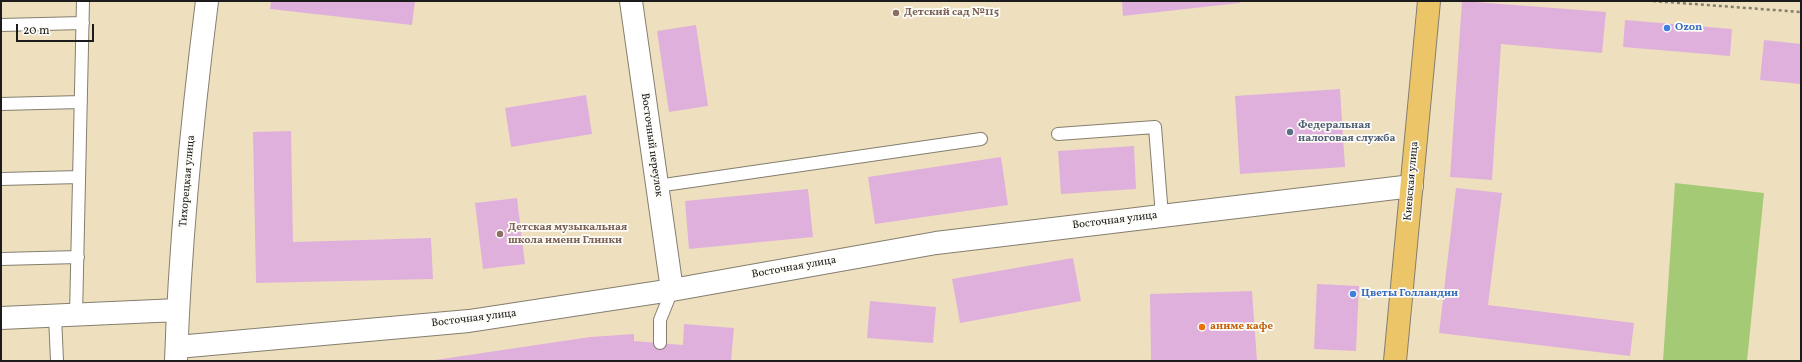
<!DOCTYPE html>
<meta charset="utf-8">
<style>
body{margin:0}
#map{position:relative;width:1802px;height:362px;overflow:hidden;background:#eee0bf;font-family:Vollkorn,serif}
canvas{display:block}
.frame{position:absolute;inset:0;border:2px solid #1c1c1c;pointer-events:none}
.scale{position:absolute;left:16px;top:24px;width:78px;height:18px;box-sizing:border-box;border:2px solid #1c1c1c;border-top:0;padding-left:5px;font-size:12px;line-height:14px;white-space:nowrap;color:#1c1c1c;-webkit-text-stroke:3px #fdfcf7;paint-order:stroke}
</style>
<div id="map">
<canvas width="1802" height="362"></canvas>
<div class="frame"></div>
<div class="scale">20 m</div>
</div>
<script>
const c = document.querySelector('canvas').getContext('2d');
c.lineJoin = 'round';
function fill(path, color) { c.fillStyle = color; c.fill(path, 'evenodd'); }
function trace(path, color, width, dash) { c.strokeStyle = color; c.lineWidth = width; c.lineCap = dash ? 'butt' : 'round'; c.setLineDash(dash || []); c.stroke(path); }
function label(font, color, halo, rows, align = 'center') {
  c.font = font + ' Vollkorn,serif'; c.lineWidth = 3.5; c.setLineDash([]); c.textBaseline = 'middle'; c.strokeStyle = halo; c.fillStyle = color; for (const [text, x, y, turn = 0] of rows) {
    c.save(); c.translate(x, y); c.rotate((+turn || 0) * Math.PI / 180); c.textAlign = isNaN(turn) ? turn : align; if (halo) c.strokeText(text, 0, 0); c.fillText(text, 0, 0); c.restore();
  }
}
fill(new Path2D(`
 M1675 183 1764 193 1747 361H1663Z`), '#a4ca75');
fill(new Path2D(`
 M271 1H415L412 25 270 9Z
 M1122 1H1240V3L1123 16Z
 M1462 1 1606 12 1602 53 1501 44 1492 180 1450 177Z
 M1625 20 1732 29 1730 56 1623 47Z
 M696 25 708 106 669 112 657 31Z
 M1764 40 1801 44V84L1760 80Z
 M1340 89 1345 167 1240 174 1235 96Z
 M586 95 592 134 511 147 505 108Z
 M291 131 293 242 431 238 433 279 256 283 253 132Z
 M1134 146 1136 189 1061 194 1058 151Z
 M1001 157 1008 205 875 224 868 177Z
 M1456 188 1502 193 1488 305 1634 323 1630 356 1439 333Z
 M808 189 813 237 689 249 685 201Z
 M517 198 525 264 483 269 475 203Z
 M1073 258 1081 301 960 323 952 279Z
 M1317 284 1359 286 1356 351 1314 349Z
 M1252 291 1257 361H1151L1150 294Z
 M870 301 936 307 933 343 867 338Z
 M684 324 734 328 731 361H428L590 337 634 334V341L683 345Z`), '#e0b0dc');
const service = new Path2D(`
 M1 25 83 23
 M1 104 81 102
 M1058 134 1155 127 1162 216
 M1 179 79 177
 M657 186 981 139
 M1 259 78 257
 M76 315 83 1
 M55 316 57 361
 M660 343V320L672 290`);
const minor = new Path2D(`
 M631 1 672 290
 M1 318 178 310
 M177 347 469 321 672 290 936 243 1412 186
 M176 361C180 241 192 120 207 1`);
const primary = new Path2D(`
 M1395 361 1429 1`);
trace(service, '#857e6e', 14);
trace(minor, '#857e6e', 24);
trace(primary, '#857e6e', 24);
trace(new Path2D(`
 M1653 1 1801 12`), '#857e6e', 2.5, [3, 3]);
trace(service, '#fff', 12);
trace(minor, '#fff', 22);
trace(primary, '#edc569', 22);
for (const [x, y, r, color] of [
 [896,13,4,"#8d6e63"],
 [1667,28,4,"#3f7fe0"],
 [1290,132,4,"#5c6f8a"],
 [500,234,4,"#8d6e63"],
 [1353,294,4,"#3f7fe0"],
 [1202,327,4,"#e8710a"]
]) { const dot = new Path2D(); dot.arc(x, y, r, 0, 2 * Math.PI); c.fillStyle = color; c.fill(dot); trace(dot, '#fdfcf7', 1.5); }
label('bold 11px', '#785e54', '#fdfcf7', [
 ["Детский сад №115",904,13],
 ["Детская музыкальная",508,228],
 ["школа имени Глинки",508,241]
], 'left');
label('bold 11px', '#366cbe', '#fdfcf7', [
 ["Ozon",1675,28],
 ["Цветы Голландии",1361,294]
], 'left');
label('bold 11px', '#4e5e75', '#fdfcf7', [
 ["Федеральная",1298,126],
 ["налоговая служба",1298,139]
], 'left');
label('11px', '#1c1c1c', '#fdfcf7', [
 ["Восточный переулок",651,145,82],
 ["Тихорецкая улица",188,181,-85],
 ["Киевская улица",1412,181,-85],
 ["Восточная улица",1115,221,-7],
 ["Восточная улица",794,268,-10],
 ["Восточная улица",474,319,-7]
]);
label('bold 11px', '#c56008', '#fdfcf7', [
 ["аниме кафе",1210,327]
], 'left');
</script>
